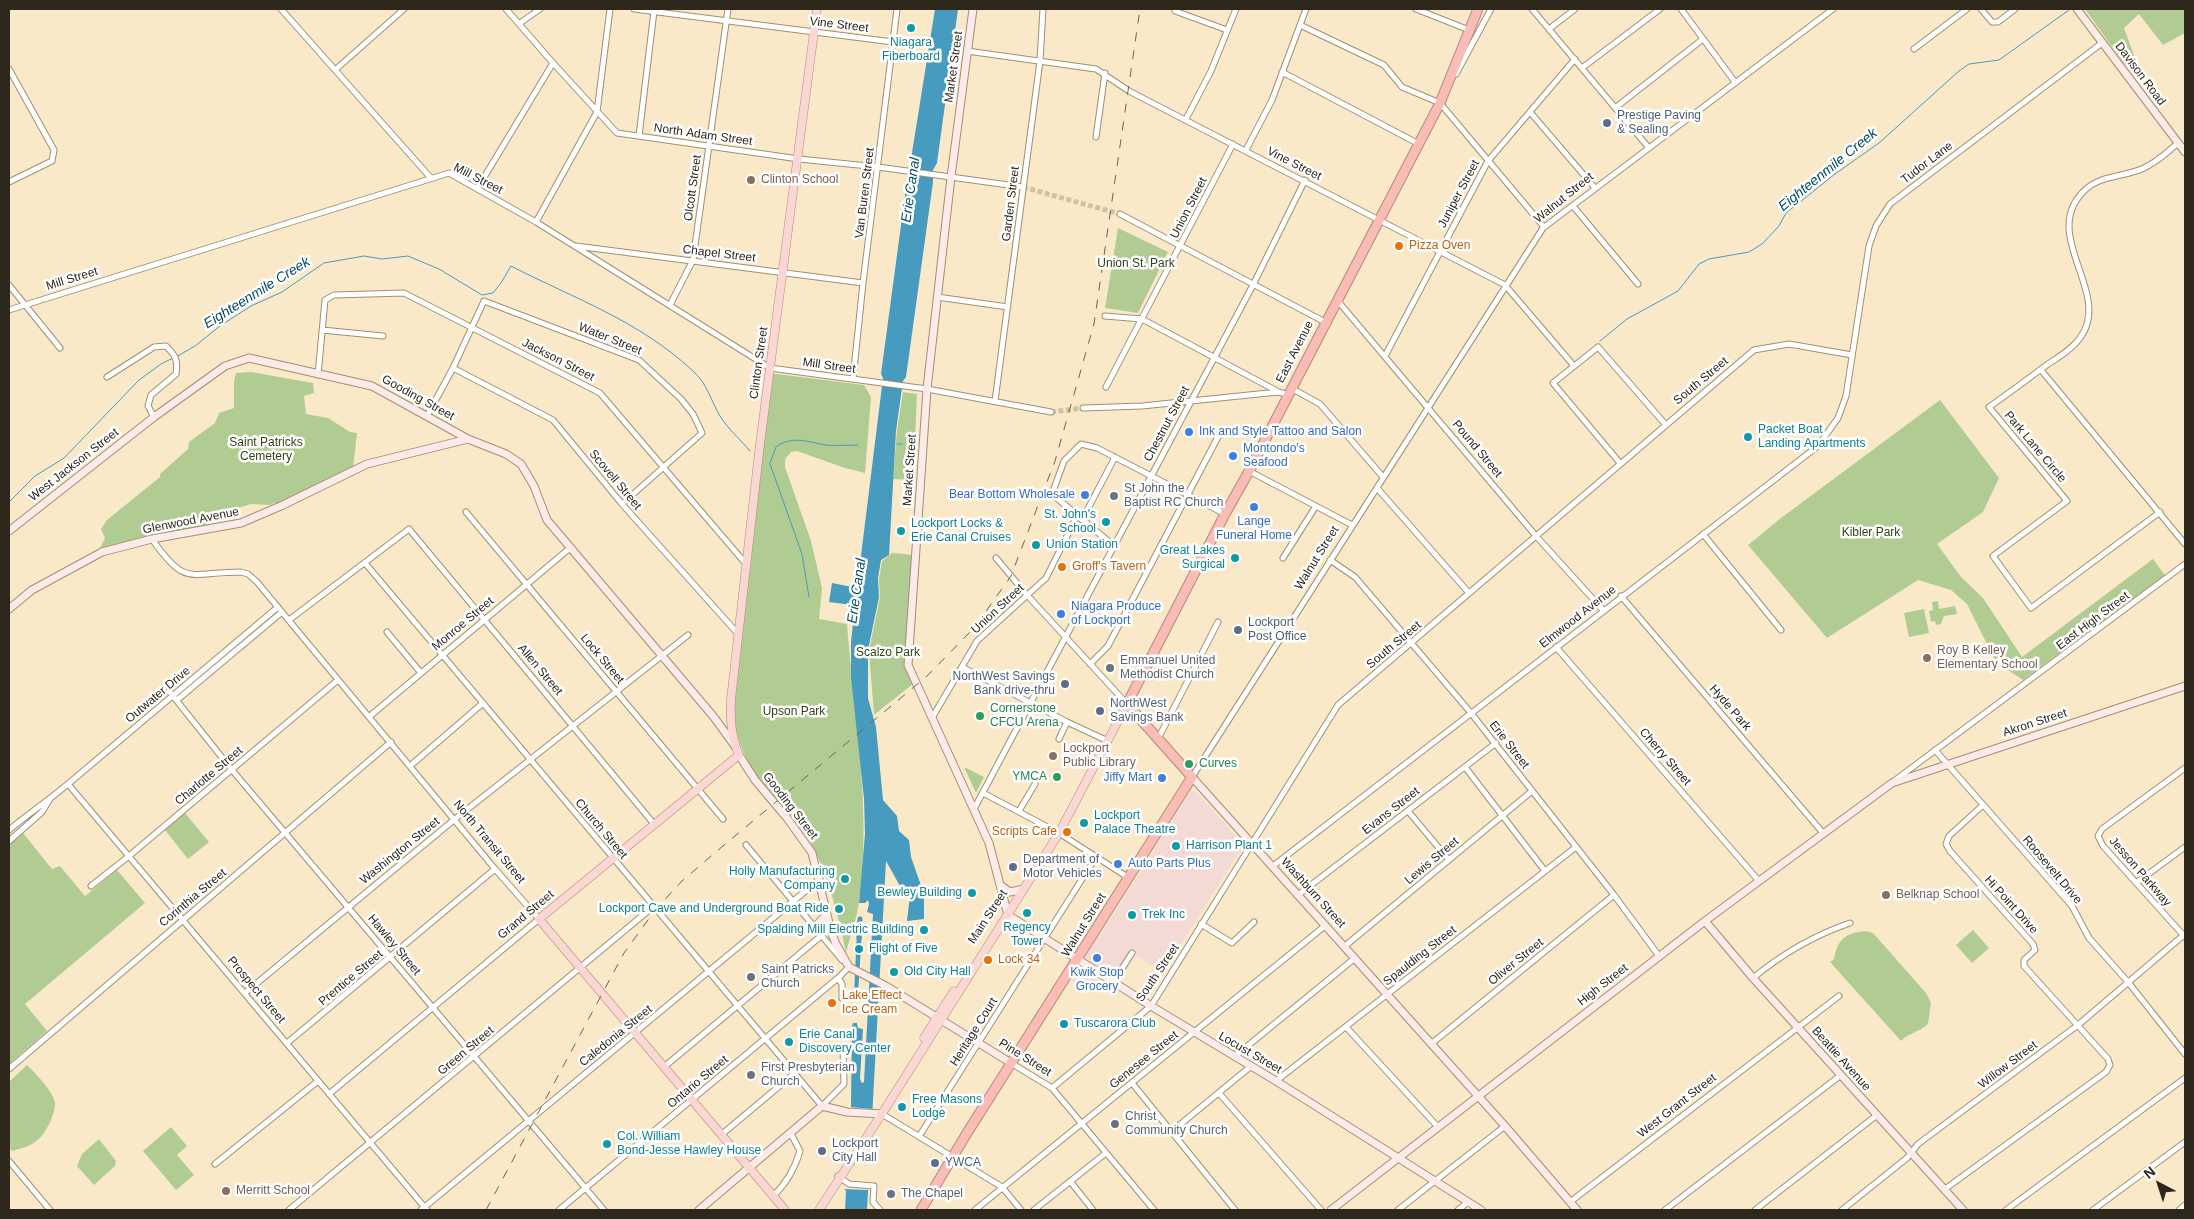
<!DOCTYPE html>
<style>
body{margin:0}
#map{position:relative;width:2194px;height:1219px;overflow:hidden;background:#fae9c8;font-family:Helvetica,sans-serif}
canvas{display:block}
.frame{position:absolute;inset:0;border:10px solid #2e271b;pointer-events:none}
.north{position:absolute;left:2134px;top:1159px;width:50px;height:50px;-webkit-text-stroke:4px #fff;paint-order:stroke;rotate:320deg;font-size:14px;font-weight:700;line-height:20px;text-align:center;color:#2e271b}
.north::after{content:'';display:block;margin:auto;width:18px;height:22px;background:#2e271b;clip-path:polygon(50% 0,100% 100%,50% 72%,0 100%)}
</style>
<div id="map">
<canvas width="2194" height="1219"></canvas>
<div class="frame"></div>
<div class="north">N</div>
</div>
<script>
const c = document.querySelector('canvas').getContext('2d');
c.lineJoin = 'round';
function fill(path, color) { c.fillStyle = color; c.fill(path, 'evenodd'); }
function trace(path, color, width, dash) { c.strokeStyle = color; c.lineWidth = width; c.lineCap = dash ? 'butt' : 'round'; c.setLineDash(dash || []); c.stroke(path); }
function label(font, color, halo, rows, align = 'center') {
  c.font = font + ' Helvetica,sans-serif'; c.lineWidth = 5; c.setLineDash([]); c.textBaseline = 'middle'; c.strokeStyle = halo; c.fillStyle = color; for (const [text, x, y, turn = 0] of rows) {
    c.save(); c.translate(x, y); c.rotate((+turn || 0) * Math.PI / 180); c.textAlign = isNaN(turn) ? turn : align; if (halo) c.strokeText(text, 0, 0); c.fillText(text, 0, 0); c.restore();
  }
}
fill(new Path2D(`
 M1191 791H1195L1244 845 1163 972 1101 934Z
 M1099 933 1129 952 1114 977 1102 970 1088 991 1071 981Z`), '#f4dad5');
fill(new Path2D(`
 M2085 9H2185V33L2163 45 2139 14 2124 28 2135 58 2125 65Z
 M1118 228 1168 252 1138 313 1105 308Z
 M251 372 313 383 314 393 304 396 306 414 328 418 350 432 357 433 353 468 278 505 274 503 270 505 251 504 208 517 210 527 102 551 100 548 105 538 101 529 107 520 160 477V474L188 449 189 442 215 423 219 413 234 408V381L236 373Z
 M769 373 864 385 871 397 865 473 845 468 797 451 791 452 785 459V467L811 541 822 588 819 619 847 624C854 717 872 809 859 901 857 919 850 936 846 953 839 918 829 879 813 847 809 837 799 828 792 820 762 782 736 758 733 707Z
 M903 392 917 394 913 480 893 479 897 431Z
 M1940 400 1999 478 1983 512 1937 544 1961 577 1983 598 2022 657 2153 559 2165 575 2023 680 1996 662 1967 604 1951 590 1918 580 1827 638 1748 545 1781 518Z
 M892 553 915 555 906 666 914 683 874 715 869 651 880 597 879 579 882 561Z
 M1938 601 1939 609 1955 606 1957 614 1944 616 1941 624 1936 625 1935 621 1931 622 1929 611 1933 610 1932 602Z
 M1924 609 1929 633 1909 637 1904 613Z
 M964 767 984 777 976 793Z
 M185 813 209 842 188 859 165 830Z
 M23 833 52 869 60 866 85 896 117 870 145 903 25 1004 47 1031 9 1064V845Z
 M1973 930 1989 948 1972 963 1956 945Z
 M1866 931 1873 933 1926 993 1931 1003 1928 1024C1919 1032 1909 1033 1901 1041L1830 962 1834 959C1838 938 1846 933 1866 931Z
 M27 1065C36 1074 53 1091 55 1103 55 1109 53 1116 50 1122 41 1141 33 1146 12 1151L9 1147V1082Z
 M171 1127 187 1146 177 1155 194 1175 176 1190 143 1151Z
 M99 1139 116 1161 115 1166 94 1185 77 1166 82 1154Z`), '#b1cc93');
fill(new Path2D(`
 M935 9H958L937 163 933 170V182L906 377 903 381 896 431 889 555 881 560 878 578 879 597 868 650V698L876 727 883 800 897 816 899 831 909 840 911 857 924 894V919L907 921 910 895 900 886 886 861 867 1210H845L846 1191 844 1189 851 1106 852 1026 853 1023H857L858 1028 863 1029 860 1079 862 1083 864 1082 873 914 867 912 869 904 868 900 865 903H859L865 834 864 799 851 677V642L856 596H855L853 605 829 602 832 583 857 588 883 378 881 374 906 188C913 179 915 170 911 159Z
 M857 931H862L858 994H854Z`), '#469bbe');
fill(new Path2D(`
 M849 1107 873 1109 869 1190 843 1189Z`), '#fae9c8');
trace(new Path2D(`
 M1600 341 1627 319 1678 291 1699 264 1709 259 1749 252 1762 244 1779 226 1786 213 1835 174 1879 143 1959 71 1969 64 1999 60 2069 10
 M176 357 195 346 220 326 251 306 282 292 324 263 364 256 382 259 408 256 439 269 482 295 493 293 501 283 511 266C575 299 638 320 693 371 707 383 711 401 720 416 728 429 741 440 750 451
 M897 444H902
 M770 463 776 447C792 435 808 442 826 445 836 446 847 445 858 445
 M770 464 802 554 809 597
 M9 502 35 476 64 458 139 380 161 364 173 358`), '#469bbe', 1);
trace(new Path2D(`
 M859 938 860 919`), '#469bbe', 5);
trace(new Path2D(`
 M1023 187 1120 214
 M1051 412 1083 408`), '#d1c2a5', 5, [5, 2.5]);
const street = new Path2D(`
 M281 9 430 177
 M506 9 553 63 617 133 799 159 878 167 1023 187
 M634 9 893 42
 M1416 9 1469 30
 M1532 9 1649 148
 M1681 9 1735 82
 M1981 9 1992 22H1998L2015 9
 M1175 11 1227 30
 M520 23 540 9
 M1300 25 1384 65 1402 87 1440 103 1544 227
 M1549 29 1575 9
 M1914 49 1967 9
 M967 51 1096 69 1129 91 1505 285 1574 366
 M1582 68 1660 9
 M9 69 54 150 52 161 9 182
 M335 70 404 9
 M1282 72 1419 144
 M1456 74 1491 9
 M1615 108 1703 39
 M1530 112 1595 188
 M1186 119 1211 71 1236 9
 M639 136 654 11
 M1096 137 1105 73
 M1246 150 1272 100 1306 9
 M477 189 553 63
 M1573 206 1638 284
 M1120 214 1325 322
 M536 222 597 112 610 9
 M576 246 863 283
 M9 285 60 348
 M937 297 1008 307
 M1337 300 1536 536 1603 610
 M670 305 693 260 728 9
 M9 310 449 173 536 222 770 368 927 389 1051 412
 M1105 316 1142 319 1277 391
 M322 330 383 336
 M1385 356 1488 161 1575 59
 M453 368 553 420 622 504 739 635
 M2041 370 2185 544
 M318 375 325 300 334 295 404 293 600 393 746 564
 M107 377 154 347 166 346C176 356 178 360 176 374L151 395 148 406 154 417
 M853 379 863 283 897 9
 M1106 387 1233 144
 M1291 388 1320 404 1383 477
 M995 401 1040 61 1043 9
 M1083 408 1142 406 1278 392 1287 394
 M427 416 453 368 484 301 639 360 681 399 693 414 702 433 622 504
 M1620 463 1553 383 1598 347 1665 424
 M1249 471 1352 525
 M1377 488 1469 593
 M466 512 723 819
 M2160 512 2031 608 1993 556 2067 501 1989 407C2009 393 2028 379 2048 364 2059 357 2072 349 2080 338 2113 294 2041 237 2082 193 2099 174 2123 178 2144 168 2157 162 2168 152 2178 143
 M1082 520 1115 457
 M1703 534 1781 630
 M152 539C186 588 189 572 241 572L248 574 257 582 495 869 539 919 329 1094
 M1114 546 1052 494 1064 461 1081 444 1097 448 1225 514
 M996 558 1027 595 1127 704
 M1283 558 1316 506
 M1330 560 1355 577 1471 713 1614 895 1659 956
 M365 563 822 1106 844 1084 843 1048
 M1621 596 1823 833
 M289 620 409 529 654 824
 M387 632 421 673
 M1556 647 1759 881
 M1090 664 1108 646 1219 435
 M962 667 1067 722 1108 741
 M169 691 232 770 604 1210
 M177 700 282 612
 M370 716 570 548
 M932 718 977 641 1046 578 1077 516
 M1059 739 1067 722
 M1158 739 1218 622
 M1935 750 2072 906 2089 938 2128 982 2185 1054
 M410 766 483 703
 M1465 767 1545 871
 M1192 777 1543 228 1833 9
 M1894 781 2185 564
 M68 784 427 1210
 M983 793 1059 833 1129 878
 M974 809 1253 285 1305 180
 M1019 811 1035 784
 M1408 811 1449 860
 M9 830C28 814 49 800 68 784L278 607
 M9 841 42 812 50 799
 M746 845 842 960
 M1273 866 1818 446 1838 418 1846 396 1869 246 1876 226 1890 204 2102 43
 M2136 883 2185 847
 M91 886 129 856 338 680
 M1298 895 1496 743
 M1201 924 1232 943 1254 922
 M2185 937 2103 846 2098 836 2102 829 2185 768
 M1345 946 1532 791
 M838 978 842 984V998
 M1753 978C1782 954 1815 935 1850 923
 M1114 981 1132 953
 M245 993 455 819 688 635
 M1346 1027 1438 1127
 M287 1043 495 869
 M1431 1044 1614 895
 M1234 1057 1355 958
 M1011 1063 1052 1088 1154 1210
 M664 1067 821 936
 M9 1069 391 742
 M1276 1081 1576 847
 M1132 1083 1235 1210
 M1052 1088 1151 1006 1338 705 1754 350 1789 344 1852 355
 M1219 1093 1321 1210
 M882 1114 1002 1187 1021 1210
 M1171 1132 1250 1067
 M721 1135 795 1073
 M920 1135 1096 857
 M9 1161 50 1210
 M215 1164 318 1081
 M838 1176 849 1184 874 1186 873 1202 880 1210
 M1070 1181 1093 1210
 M1945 1189 2106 1072 2110 1065 2108 1059 2024 966V960L2035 950 2033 944 1950 851 1946 844 1949 836 1983 805
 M773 1196C786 1184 795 1168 800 1151L791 1134
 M1570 1202 1839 996
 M289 1210 654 906
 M421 1210 820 879
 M559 1210 838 978 849 967 848 966
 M975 1210 1326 925
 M1034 1210 1106 1153
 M1398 1210 1505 1126
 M1458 1210 1468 1202
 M1665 1210 1841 1075
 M1755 1210 1877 1115
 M1842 1210 1907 1158 1918 1144 2078 1025 2185 934
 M2006 1210 2185 1078
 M2093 1210 2185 1142
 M2179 1210 2185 1205`);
const secondary = new Path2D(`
 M973 9 951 177 927 389 908 665 989 843 1008 915 1151 1006 1276 1081 1481 1210
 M2077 9 2185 152
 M9 531 154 417 225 366 249 358 372 386 468 439 506 454 521 464 534 486 547 520 713 716 735 746
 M9 609 32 590 102 552 152 539 241 523 283 505 367 464 468 439
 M739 755 755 780 787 818 812 853 831 931 836 944 849 967 886 986 1011 1063
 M1192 777 1505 1126 1577 1210
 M1000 885 1010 892 1024 889
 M1705 921 1753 978 1963 1210
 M814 928 827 914
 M699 1210 822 1106 847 1112 882 1114
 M1331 1210 1705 921 1892 783 2185 686`);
const primary = new Path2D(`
 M924 1038 954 991
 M785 1210 539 919 739 755C731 736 730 719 731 699L760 444 817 9
 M819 1210 885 1109 1059 833 1127 704`);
const highway = new Path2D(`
 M921 1210 967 1133 1192 777 1127 704 1225 514 1248 473 1440 103 1478 9`);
trace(street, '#a09071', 7);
trace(secondary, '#a09071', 9);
trace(primary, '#b2887f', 9);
trace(highway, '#b2887f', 11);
trace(street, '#fff', 5);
trace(secondary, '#fdebe9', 7);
trace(primary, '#fbd7d3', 8);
trace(highway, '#f9bdb5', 9);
trace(new Path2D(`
 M486 1210 624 953 656 909 682 881 717 851 926 677 974 628 1011 576 1055 461 1094 324 1140 9`), '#6d6350', 1, [9, 9]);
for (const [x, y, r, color] of [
 [911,28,5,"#0f9aa8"],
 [1607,123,5,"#5c6f8a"],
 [751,180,5,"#8d6e63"],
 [1399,246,5,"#e8710a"],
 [1189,432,5,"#3f7fe0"],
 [1748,437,5,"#0f9aa8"],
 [1233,456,5,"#3f7fe0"],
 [1085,495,5,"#3f7fe0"],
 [1114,496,5,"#6b7280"],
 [1254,507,5,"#3f7fe0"],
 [1106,522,5,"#0f9aa8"],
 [901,531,5,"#0f9aa8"],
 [1036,545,5,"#0f9aa8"],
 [1235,558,5,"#0f9aa8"],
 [1062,567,5,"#e8710a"],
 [1061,614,5,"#3f7fe0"],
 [1238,630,5,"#5c6f8a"],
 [1927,658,5,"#8d6e63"],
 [1110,668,5,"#6b7280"],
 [1065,684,5,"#5c6f8a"],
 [1100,711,5,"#5c6f8a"],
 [980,716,5,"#2e9e5b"],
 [1053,756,5,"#8d6e63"],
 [1189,764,5,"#2e9e5b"],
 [1057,777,5,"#2e9e5b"],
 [1162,778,5,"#3f7fe0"],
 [1084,823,5,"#0f9aa8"],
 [1067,832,5,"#e8710a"],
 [1176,846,5,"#0f9aa8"],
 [1118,864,5,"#3f7fe0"],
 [1013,867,5,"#5c6f8a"],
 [845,879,5,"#0f9aa8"],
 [972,893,5,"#0f9aa8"],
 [1886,895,5,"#8d6e63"],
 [839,909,5,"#0f9aa8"],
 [1027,913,5,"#0f9aa8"],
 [1132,915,5,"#0f9aa8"],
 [924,930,5,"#0f9aa8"],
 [859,949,5,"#0f9aa8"],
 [1097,958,5,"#3f7fe0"],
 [988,960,5,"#e8710a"],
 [894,972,5,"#0f9aa8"],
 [751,977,5,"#6b7280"],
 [832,1003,5,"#e8710a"],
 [1064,1024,5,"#0f9aa8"],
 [789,1042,5,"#0f9aa8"],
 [751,1075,5,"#6b7280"],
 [902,1107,5,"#0f9aa8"],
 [1115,1124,5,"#6b7280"],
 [607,1144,5,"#0f9aa8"],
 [822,1151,5,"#5c6f8a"],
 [935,1163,5,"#5c6f8a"],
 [226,1191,5,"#8d6e63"],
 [891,1194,5,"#6b7280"]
]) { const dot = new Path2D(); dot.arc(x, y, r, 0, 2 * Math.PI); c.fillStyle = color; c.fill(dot); trace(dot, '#fff', 2); }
label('12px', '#2e271b', '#fff', [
 ["Vine Street",839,25,7],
 ["Market Street",954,67,-82],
 ["Davison Road",2140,74,53],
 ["North Adam Street",703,135,8],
 ["Tudor Lane",1927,163,-37],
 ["Vine Street",1294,164,27],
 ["Mill Street",478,179,27],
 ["Olcott Street",693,188,-82],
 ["Van Buren Street",865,193,-83],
 ["Juniper Street",1459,194,-62],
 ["Walnut Street",1564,198,-39],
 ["Garden Street",1011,204,-83],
 ["Union Street",1189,208,-63],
 ["Chapel Street",719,254,7],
 ["Mill Street",72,279,-17],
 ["Water Street",610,339,22],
 ["East Avenue",1295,352,-63],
 ["Jackson Street",558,360,27],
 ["Clinton Street",759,363,-82],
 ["Mill Street",829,366,8],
 ["South Street",1701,381,-40],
 ["Gooding Street",418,398,29],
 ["Chestnut Street",1167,424,-62],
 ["Park Lane Circle",2035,447,50],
 ["Pound Street",1477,449,50],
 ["West Jackson Street",74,465,-38],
 ["Market Street",910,470,-86],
 ["Scovell Street",615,480,50],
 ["Glenwood Avenue",191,521,-11],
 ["Walnut Street",1317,558,-58],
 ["Union Street",998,609,-43],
 ["Elmwood Avenue",1578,617,-38],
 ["East High Street",2093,621,-37],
 ["Monroe Street",463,624,-40],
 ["South Street",1394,645,-40],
 ["Lock Street",602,659,50],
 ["Allen Street",540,670,50],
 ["Outwater Drive",158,695,-40],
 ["Hyde Park",1730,708,49],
 ["Akron Street",2035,723,-18],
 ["Erie Street",1509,745,52],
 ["Cherry Street",1665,757,49],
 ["Charlotte Street",209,776,-40],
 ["Gooding Street",790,806,52],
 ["Evans Street",1391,811,-38],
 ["Church Street",601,829,50],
 ["North Transit Street",489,842,50],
 ["Washington Street",400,851,-39],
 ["Lewis Street",1432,861,-40],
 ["Roosevelt Drive",2052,870,50],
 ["Jesson Parkway",2140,872,49],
 ["Washburn Street",1313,893,48],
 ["Corinthia Street",193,898,-40],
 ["Hi Point Drive",2011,905,48],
 ["Grand Street",526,915,-40],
 ["Main Street",988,917,-57],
 ["Walnut Street",1084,925,-58],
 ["Hawley Street",394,945,50],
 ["Spaulding Street",1420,956,-38],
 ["Oliver Street",1516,962,-39],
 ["South Street",1158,973,-56],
 ["Prentice Street",351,978,-40],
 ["High Street",1603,985,-38],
 ["Prospect Street",256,990,50],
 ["Heritage Court",974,1032,-58],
 ["Caledonia Street",616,1036,-39],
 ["Green Street",466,1051,-40],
 ["Locust Street",1250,1053,30],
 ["Pine Street",1025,1058,32],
 ["Beattie Avenue",1841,1059,48],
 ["Genesee Street",1144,1060,-39],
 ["Willow Street",2008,1065,-37],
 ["Ontario Street",698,1082,-40],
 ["West Grant Street",1677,1106,-38]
]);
label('12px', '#0d838f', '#fff', [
 ["Niagara",911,43,"center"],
 ["Fiberboard",911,57,"center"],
 ["Packet Boat",1758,430],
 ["Landing Apartments",1758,444],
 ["St. John's",1096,515,"right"],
 ["School",1096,529,"right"],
 ["Lockport Locks &",911,524],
 ["Erie Canal Cruises",911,538],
 ["Union Station",1046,545],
 ["Great Lakes",1225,551,"right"],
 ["Surgical",1225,565,"right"],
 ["Lockport",1094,816],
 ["Palace Theatre",1094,830],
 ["Harrison Plant 1",1186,846],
 ["Holly Manufacturing",835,872,"right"],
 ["Company",835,886,"right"],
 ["Bewley Building",962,893,"right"],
 ["Lockport Cave and Underground Boat Ride",829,909,"right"],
 ["Trek Inc",1142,915],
 ["Regency",1027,928,"center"],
 ["Tower",1027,942,"center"],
 ["Spalding Mill Electric Building",914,930,"right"],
 ["Flight of Five",869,949],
 ["Old City Hall",904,972],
 ["Tuscarora Club",1074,1024],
 ["Erie Canal",799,1035],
 ["Discovery Center",799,1049],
 ["Free Masons",912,1100],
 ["Lodge",912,1114],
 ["Col. William",617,1137],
 ["Bond-Jesse Hawley House",617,1151]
], 'left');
label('12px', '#4e5e75', '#fff', [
 ["Prestige Paving",1617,116],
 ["& Sealing",1617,130],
 ["Lockport",1248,623],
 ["Post Office",1248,637],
 ["NorthWest Savings",1055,677,"right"],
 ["Bank drive-thru",1055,691,"right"],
 ["NorthWest",1110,704],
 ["Savings Bank",1110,718],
 ["Department of",1023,860],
 ["Motor Vehicles",1023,874],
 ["Lockport",832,1144],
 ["City Hall",832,1158],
 ["YWCA",945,1163]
], 'left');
label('12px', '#785e54', '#fff', [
 ["Clinton School",761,180],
 ["Roy B Kelley",1937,651],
 ["Elementary School",1937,665],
 ["Lockport",1063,749],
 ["Public Library",1063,763],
 ["Belknap School",1896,895],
 ["Merritt School",236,1191]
], 'left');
label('12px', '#c56008', '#fff', [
 ["Pizza Oven",1409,246],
 ["Groff's Tavern",1072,567],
 ["Scripts Cafe",1057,832,"right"],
 ["Lock 34",998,960],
 ["Lake Effect",842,996],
 ["Ice Cream",842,1010]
], 'left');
label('12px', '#314414', '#fff', [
 ["Union St. Park",1136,264],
 ["Saint Patricks",266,443],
 ["Cemetery",266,457],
 ["Kibler Park",1871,533],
 ["Scalzo Park",888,653],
 ["Upson Park",794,712]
]);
label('12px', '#366cbe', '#fff', [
 ["Ink and Style Tattoo and Salon",1199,432],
 ["Montondo's",1243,449],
 ["Seafood",1243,463],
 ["Bear Bottom Wholesale",1075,495,"right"],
 ["Lange",1254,522,"center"],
 ["Funeral Home",1254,536,"center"],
 ["Niagara Produce",1071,607],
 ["of Lockport",1071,621],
 ["Jiffy Mart",1152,778,"right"],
 ["Auto Parts Plus",1128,864],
 ["Kwik Stop",1097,973,"center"],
 ["Grocery",1097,987,"center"]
], 'left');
label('12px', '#5b616d', '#fff', [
 ["St John the",1124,489],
 ["Baptist RC Church",1124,503],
 ["Emmanuel United",1120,661],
 ["Methodist Church",1120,675],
 ["Saint Patricks",761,970],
 ["Church",761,984],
 ["First Presbyterian",761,1068],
 ["Church",761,1082],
 ["Christ",1125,1117],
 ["Community Church",1125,1131],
 ["The Chapel",901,1194]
], 'left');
label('12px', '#27864d', '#fff', [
 ["Cornerstone",990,709],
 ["CFCU Arena",990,723],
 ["Curves",1199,764],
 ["YMCA",1047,777,"right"]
], 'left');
label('italic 14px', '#024d66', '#fff', [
 ["Eighteenmile Creek",1828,170,-39],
 ["Erie Canal",911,190,-82],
 ["Eighteenmile Creek",257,293,-32],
 ["Erie Canal",857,591,-82]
]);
</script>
